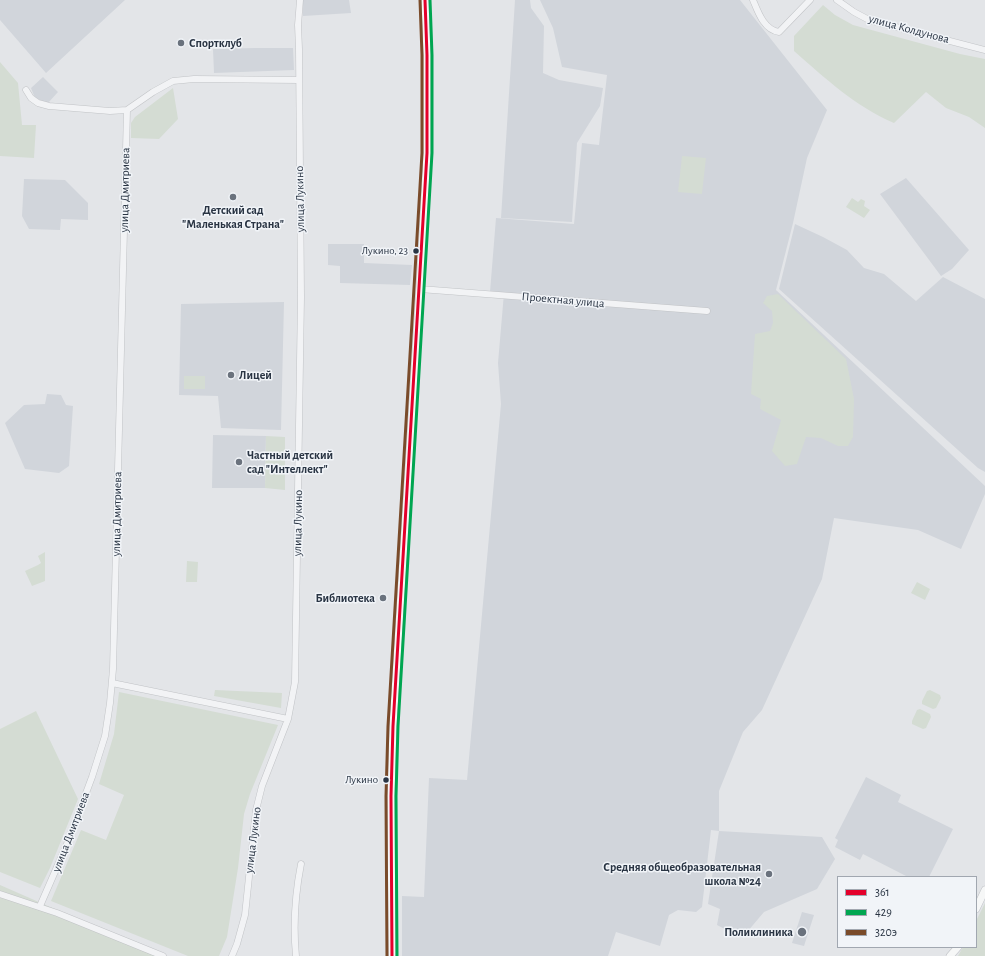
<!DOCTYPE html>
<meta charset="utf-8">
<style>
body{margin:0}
#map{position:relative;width:985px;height:956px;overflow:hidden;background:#e3e5e8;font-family:"Alegreya Sans",sans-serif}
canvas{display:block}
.legend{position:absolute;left:837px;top:876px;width:140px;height:72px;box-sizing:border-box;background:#f1f4f8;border:1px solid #a1a7b0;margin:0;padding:5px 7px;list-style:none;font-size:12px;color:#293443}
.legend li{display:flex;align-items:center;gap:8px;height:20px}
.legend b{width:20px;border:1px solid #a1a7b0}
</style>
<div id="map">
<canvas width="985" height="956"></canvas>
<ul class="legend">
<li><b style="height:5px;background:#e4002b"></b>361</li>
<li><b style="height:5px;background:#00a651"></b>429</li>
<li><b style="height:5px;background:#7a4b2a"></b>320э</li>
</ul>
</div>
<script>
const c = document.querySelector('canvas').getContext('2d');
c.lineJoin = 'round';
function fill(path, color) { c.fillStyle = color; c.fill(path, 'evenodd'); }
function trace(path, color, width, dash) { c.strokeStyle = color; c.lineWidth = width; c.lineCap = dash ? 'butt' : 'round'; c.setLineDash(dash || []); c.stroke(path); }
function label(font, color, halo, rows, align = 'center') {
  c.font = font + ' "Alegreya Sans",sans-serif'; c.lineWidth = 3; c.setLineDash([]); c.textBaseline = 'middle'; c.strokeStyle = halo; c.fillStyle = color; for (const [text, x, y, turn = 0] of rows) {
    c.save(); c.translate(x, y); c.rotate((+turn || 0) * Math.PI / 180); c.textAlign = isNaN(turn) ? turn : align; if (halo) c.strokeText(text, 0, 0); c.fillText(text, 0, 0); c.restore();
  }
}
fill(new Path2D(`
 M0 0H125L46 73 0 20Z
 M303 0H349L351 13 303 16Z
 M515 0H530L531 8 544 26 543 73 559 80 603 88 600 106 577 143 572 222 501 218Z
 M540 0H740L827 110 807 158 793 223 776 290 985 486V494L961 549 918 530 834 518 822 579 762 710 743 732 719 791V831L822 837 835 859 817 889 764 912 742 938 717 925 720 909 708 904 719 831 711 830 702 907 696 912 678 910 669 915 660 946 616 932 608 956H402V896L424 897 429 778 467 780 501 404 498 363 504 293 490 292 496 218 574 224 582 143 599 145 607 75 562 67 553 28Z
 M255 48H293L294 70 214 73 213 49Z
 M43 77 58 92 48 103 35 98 31 88Z
 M906 178 969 250 952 269 941 276 880 194Z
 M24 179 65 180 88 203V220L61 219 60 230 29 229 22 216Z
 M795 224 823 237 847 250 864 268 884 274 916 301 943 277 985 299V472L978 468 779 289Z
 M328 244H364V263L412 265 410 285 340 283V266L328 265Z
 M284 302 281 430 221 428 218 396 179 395 181 304Z
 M47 394 61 395 66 405 73 406 69 466 59 473 25 469 5 423 24 405 45 404Z
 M213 435 266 436 265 488H212Z
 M866 777 901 795 898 802 953 829 929 877H908L863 854 860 860 835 847 838 840 835 838Z
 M802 912 814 915 804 946 792 943Z`), '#d1d5db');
fill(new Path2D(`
 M823 5 835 15 853 25 960 54 985 59V128L969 117 946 108 926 92 894 123C855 106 826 79 794 51V36Z
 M0 62 18 83 22 125H36L34 158 0 156Z
 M173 88 178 119 159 139 131 138V123L135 117Z
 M682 156 706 158 702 194 678 192Z
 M852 198 858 202 861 199 865 201 864 206 870 210 864 218 846 207Z
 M778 294 846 359 854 399 853 437 848 446H838L821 438 806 437 797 464 785 466 772 451 781 420 760 409 761 399 751 394 755 334 770 331 773 323 772 311 763 303 767 296Z
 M184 376H205V389H184Z
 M266 436 285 437V490L265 488Z
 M45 552V581L32 586 25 571 38 565 41 563 38 556Z
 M187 561 198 562 197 582H186Z
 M917 582 930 589 925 600 911 593Z
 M215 690 282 693 281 708 214 696Z
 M930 690 940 695 941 698 936 708 933 709 922 704V701L927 691Z
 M119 692 278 725 250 794 244 814 238 868 227 937 219 956H188L51 901 81 830 106 840 124 795 99 784 114 734Z
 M920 709 930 714 931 717 926 728 923 729 912 724V721L917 710Z
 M36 711 78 799 50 868 40 888 0 872V729Z
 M0 885 162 956H0Z
 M985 903V956H958L963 947H976V921Z`), '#d4dcd3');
const minor = new Path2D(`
 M753 0C758 12 764 30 779 32L810 0
 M837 0 854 12 869 20 985 50
 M26 90 31 98 38 103 49 106 110 111 127 110 153 92 173 81 194 79 299 80
 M420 289 707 311
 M112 683 288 719
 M0 894 57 913 163 956
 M40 906 67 844 92 777 105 736 110 703 113 669 127 110
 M232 956 237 944 245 915 256 810 262 786 288 719 295 682 301 297 299 49 298 25 300 0
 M296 956C293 925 295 895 301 864`);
const major = new Path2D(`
 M976 909 985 890
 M392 956 391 796 393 726 422 251 427 153V55L425 0
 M950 956 958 947`);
trace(minor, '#c1c3c6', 7);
trace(major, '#bfc2c6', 8);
trace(minor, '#f2f3f5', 6);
trace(major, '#f6f7f7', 7);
trace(new Path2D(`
 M392 956 391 796 393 726 427 153V55L425 0`), '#e4002b', 3);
trace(new Path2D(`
 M397 956 396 796 398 726 432 153V55L430 0`), '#00a651', 3);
trace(new Path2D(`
 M387 956 386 796 388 726 422 153V55L420 0`), '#7a4b2a', 3);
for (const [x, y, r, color] of [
 [181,43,4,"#6a727d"],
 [233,197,4,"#6a727d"],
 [416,251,3.5,"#293443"],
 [231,375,4,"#6a727d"],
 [239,462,4,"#6a727d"],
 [383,598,4,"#6a727d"],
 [386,780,3.5,"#293443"],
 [769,874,4,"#6a727d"],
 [802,932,5,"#6a727d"]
]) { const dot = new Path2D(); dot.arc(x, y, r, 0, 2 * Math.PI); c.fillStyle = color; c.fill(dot); trace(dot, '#f1f4f8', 1.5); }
label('11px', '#293443', '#f1f4f8', [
 ["Лукино, 23",408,251],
 ["Лукино",378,780]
], 'right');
label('12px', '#293443', '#f1f4f8', [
 ["улица Колдунова",909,29,15],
 ["улица Дмитриева",125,190,-89],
 ["улица Лукино",300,199,-91],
 ["Проектная улица",563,300,5],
 ["улица Дмитриева",117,514,-89],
 ["улица Лукино",298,523,-89],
 ["улица Дмитриева",71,832,-69],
 ["улица Лукино",253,840,-83]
]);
label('bold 12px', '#293443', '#f1f4f8', [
 ["Спортклуб",189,43],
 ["Детский сад",233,210,"center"],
 ["\"Маленькая Страна\"",233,224,"center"],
 ["Лицей",239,375],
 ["Частный детский",247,455],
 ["сад \"Интеллект\"",247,469],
 ["Библиотека",375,598,"right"],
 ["Средняя общеобразовательная",761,867,"right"],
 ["школа №24",761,881,"right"],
 ["Поликлиника",793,932,"right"]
], 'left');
</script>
